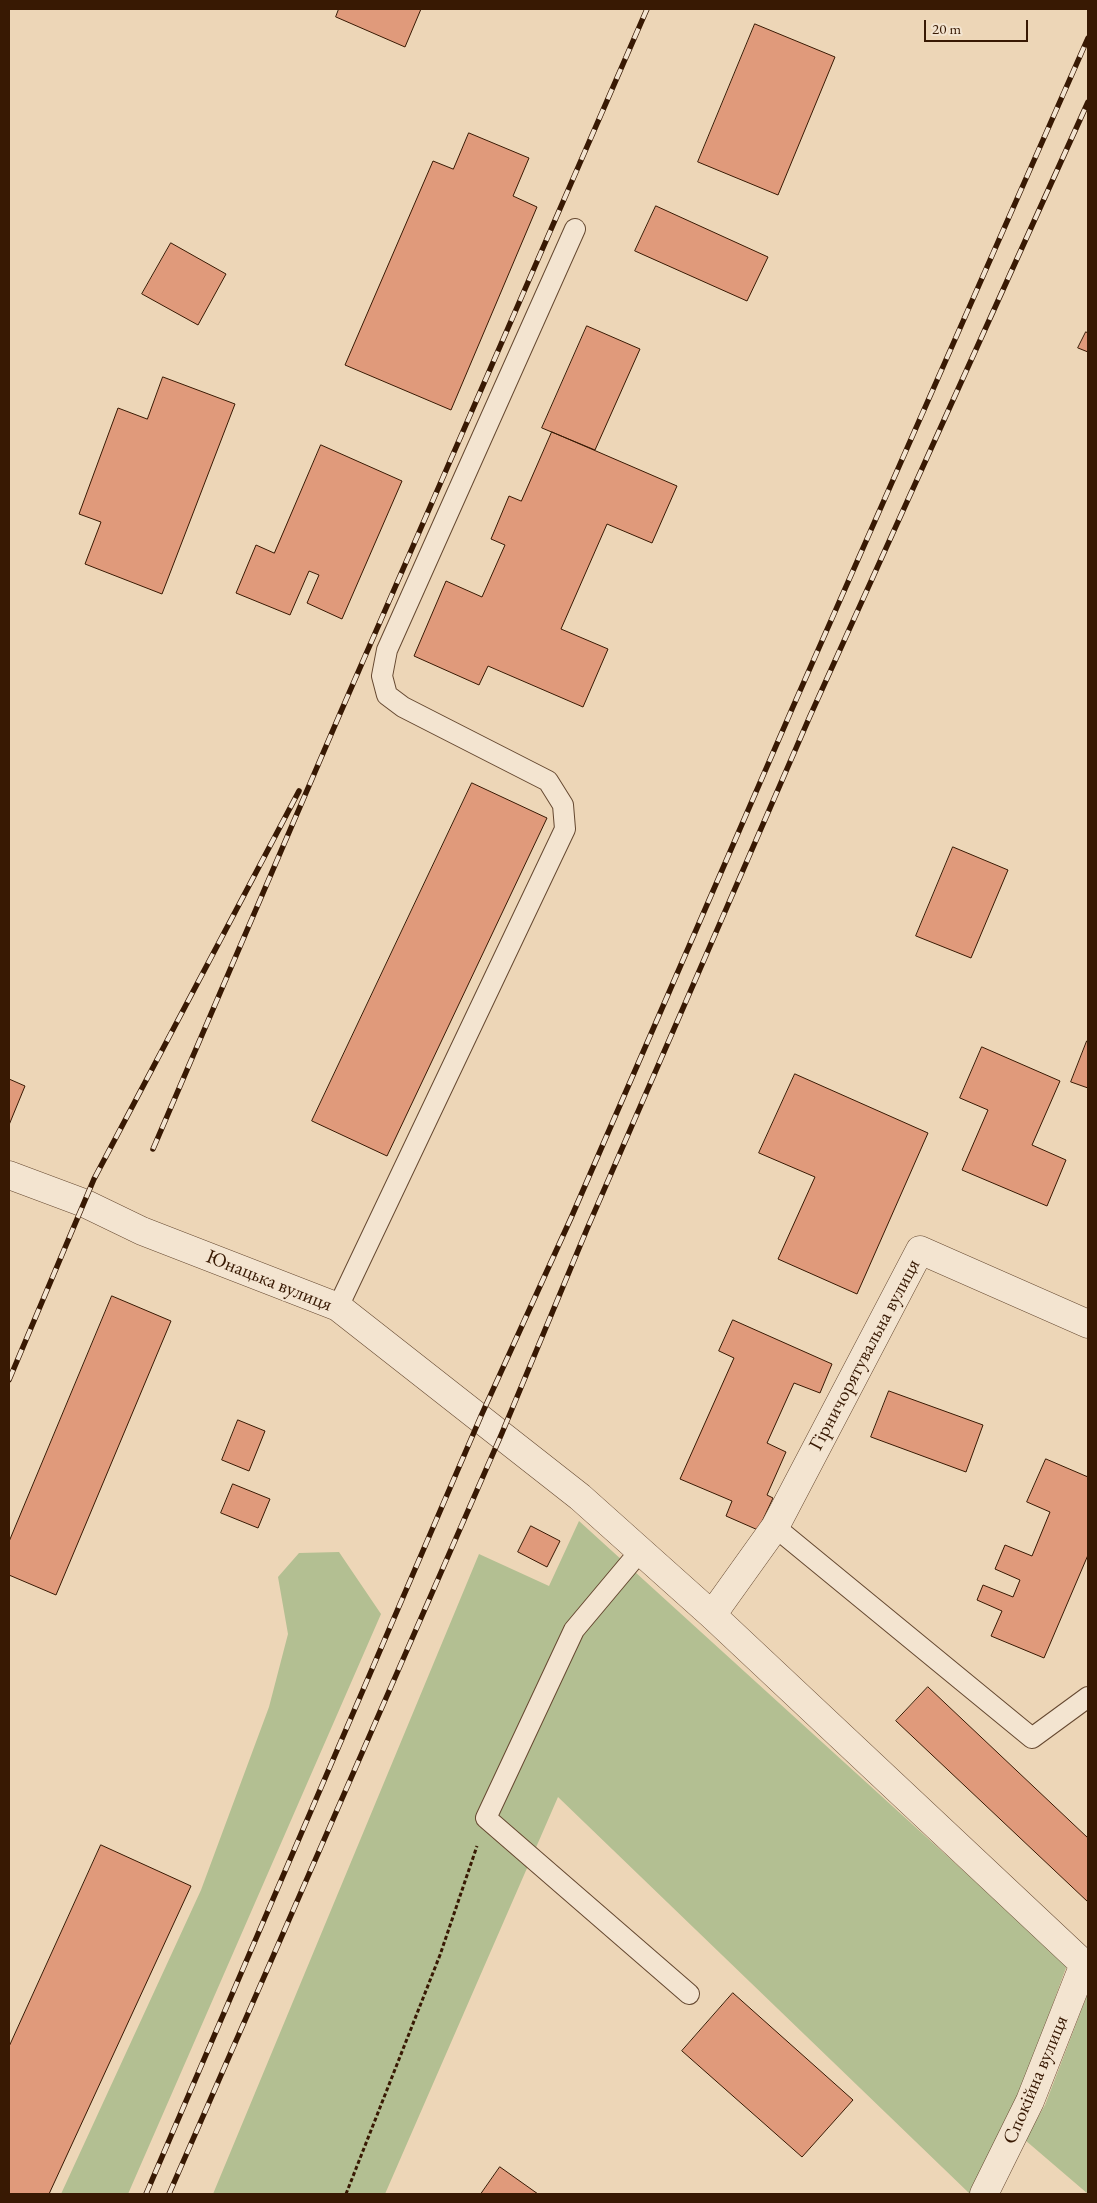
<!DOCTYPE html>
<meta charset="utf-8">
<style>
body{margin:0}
#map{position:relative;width:1097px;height:2203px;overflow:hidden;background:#edd6b7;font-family:"EB Garamond",serif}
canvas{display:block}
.frame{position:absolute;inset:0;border:10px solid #381903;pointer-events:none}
.scale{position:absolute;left:924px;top:20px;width:104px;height:22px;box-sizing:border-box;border:2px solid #381903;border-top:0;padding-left:6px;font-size:15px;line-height:18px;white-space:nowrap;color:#381903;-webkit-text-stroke:4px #f3e4d0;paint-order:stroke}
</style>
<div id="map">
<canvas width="1097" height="2203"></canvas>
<div class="frame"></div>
<div class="scale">20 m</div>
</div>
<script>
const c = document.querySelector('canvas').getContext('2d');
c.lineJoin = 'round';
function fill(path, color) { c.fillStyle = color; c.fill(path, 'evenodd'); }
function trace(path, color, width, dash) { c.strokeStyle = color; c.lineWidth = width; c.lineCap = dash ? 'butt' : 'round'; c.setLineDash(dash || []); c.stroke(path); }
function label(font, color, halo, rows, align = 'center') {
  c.font = font + ' "EB Garamond",serif'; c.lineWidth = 4; c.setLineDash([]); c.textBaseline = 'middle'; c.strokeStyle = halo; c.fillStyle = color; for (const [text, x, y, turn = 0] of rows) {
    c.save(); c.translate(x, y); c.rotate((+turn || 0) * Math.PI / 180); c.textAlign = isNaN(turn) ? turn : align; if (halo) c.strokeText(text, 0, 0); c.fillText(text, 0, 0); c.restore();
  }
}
fill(new Path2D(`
 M579 1521 1067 1965 1020 2094 970 2194 558 1797 385 2194H213L479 1554 549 1586Z
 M339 1552 381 1614 128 2194H61L201 1890 269 1707 288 1634 278 1577 299 1553Z
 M1088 1993V2194L1025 2140 1045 2105Z`), '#b3bf92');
const building = new Path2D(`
 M339 9H421L405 47 336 17Z
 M755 24 835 57 778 195 698 162Z
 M469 133 529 158 513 196 537 207 451 410 345 365 433 161 453 169Z
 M656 206 768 257 747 301 635 251Z
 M171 243 226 274 198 325 142 294Z
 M587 326 640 349 595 450 542 428Z
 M1086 332 1088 333V352L1078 348Z
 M163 377 235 404 162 594 85 564 101 522 79 514 118 408 147 419Z
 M552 432 677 486 652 543 607 524 561 629 608 649 583 707 488 666 479 685 414 656 446 581 482 597 505 545 491 539 509 496 521 501Z
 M321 445 402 481 342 619 307 603 319 575 309 571 290 615 236 593 256 545 274 553Z
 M472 783 547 818 387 1156 312 1121Z
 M953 847 1008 870 971 958 916 936Z
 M1087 1041H1088V1088L1071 1082Z
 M982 1047 1060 1081 1032 1145 1066 1160 1047 1206 962 1170 988 1110 960 1098Z
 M795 1074 928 1133 857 1294 778 1259 815 1177 759 1153Z
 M9 1079 25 1086 9 1125Z
 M112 1296 171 1321 56 1595 9 1575V1542Z
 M733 1320 832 1364 820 1393 794 1383 767 1443 786 1452 767 1495 773 1498 758 1530 726 1516 732 1501 680 1479 734 1358 719 1351Z
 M889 1391 983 1425 966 1472 871 1437Z
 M238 1420 265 1431 249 1471 222 1460Z
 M1046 1459 1088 1477V1555L1044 1658 991 1636 1002 1611 977 1600 983 1585 1013 1597 1020 1580 995 1569 1005 1545 1032 1556 1050 1512 1027 1502Z
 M233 1484 270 1499 258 1528 221 1513Z
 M531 1526 560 1541 547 1567 518 1552Z
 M928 1687 1088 1838V1902L896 1721Z
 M101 1845 191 1886 49 2194H9V2047Z
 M733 1993 853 2100 802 2157 682 2051Z
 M500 2167 538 2194H481Z`);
fill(building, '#e09a7b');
trace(building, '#381903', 1);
const service = new Path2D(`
 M338 1307 565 829 563 805 548 781 403 707 387 695 382 676 387 650 575 229
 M775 1527 1032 1738 1088 1697
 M641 1550 574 1630 486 1818 689 1994`);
const minor = new Path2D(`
 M9 1175 84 1203 142 1231 338 1307 580 1497 712 1615 1088 1968
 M712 1615 775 1527 920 1250 1088 1324
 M984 2194 1030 2101 1084 1964`);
trace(service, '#654830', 22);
trace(minor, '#654830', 29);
trace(new Path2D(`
 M346 2194 440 1955 477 1846`), '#381903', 3, [4, 2.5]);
trace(service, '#f3e4d0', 20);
trace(minor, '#f3e4d0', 28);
const rail = new Path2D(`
 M153 1149 339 716 647 9
 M9 1380 94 1179 299 791
 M146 2194 481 1416 571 1218 792 709 1088 38
 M169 2194 502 1433 587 1229 810 716 1088 102`);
trace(rail, '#381903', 5.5);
trace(rail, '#f3e4d0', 4, [11]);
label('20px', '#381903', '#f3e4d0', [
 ["Юнацька вулиця",269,1281,22],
 ["Гірничорятувальна вулиця",865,1355,-62],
 ["Спокійна вулиця",1036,2080,-67]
]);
</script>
